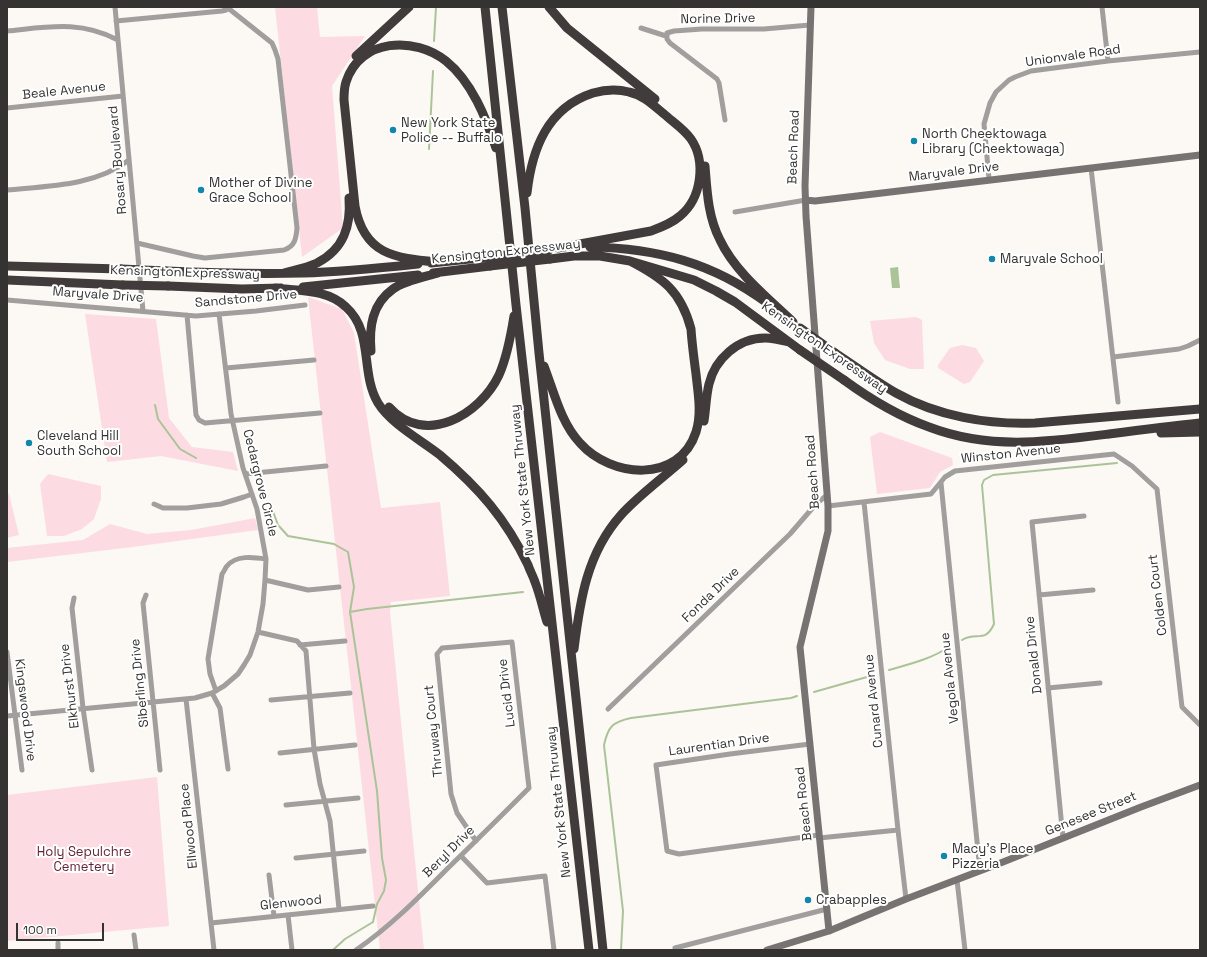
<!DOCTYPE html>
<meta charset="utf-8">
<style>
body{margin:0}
#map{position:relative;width:1207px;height:957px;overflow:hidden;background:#fcf8f4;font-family:"Space Grotesk",sans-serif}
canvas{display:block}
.frame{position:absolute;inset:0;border:8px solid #343331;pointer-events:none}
.scale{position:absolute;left:16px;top:923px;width:88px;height:18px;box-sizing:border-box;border:2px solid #343331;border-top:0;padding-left:5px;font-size:12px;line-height:14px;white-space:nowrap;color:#343331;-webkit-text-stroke:3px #fff;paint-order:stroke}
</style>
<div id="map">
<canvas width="1207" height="957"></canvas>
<div class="frame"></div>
<div class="scale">100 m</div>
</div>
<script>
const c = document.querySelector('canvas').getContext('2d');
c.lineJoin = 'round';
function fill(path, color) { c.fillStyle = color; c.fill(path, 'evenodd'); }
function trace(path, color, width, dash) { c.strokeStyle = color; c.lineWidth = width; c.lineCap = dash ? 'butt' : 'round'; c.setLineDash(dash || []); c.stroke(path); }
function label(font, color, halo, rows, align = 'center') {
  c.font = font + ' "Space Grotesk",sans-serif'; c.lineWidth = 4; c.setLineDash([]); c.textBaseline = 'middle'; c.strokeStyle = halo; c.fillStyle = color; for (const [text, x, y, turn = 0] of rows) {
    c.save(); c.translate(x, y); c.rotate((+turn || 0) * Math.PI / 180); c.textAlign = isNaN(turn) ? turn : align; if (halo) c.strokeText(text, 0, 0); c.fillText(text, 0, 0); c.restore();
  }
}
fill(new Path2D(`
 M275 7H317L320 37 365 36 332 86 343 228 302 257Z
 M308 297 342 309 354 333 381 508 440 502 450 596 391 602 390 612 424 950H380Z
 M85 314 156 319 169 418 192 447 233 452 238 471 161 456 107 462Z
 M916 317 922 320 924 369H910L885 360 874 343 870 321Z
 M962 345 976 348 984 361 970 382 964 384 938 368V365L950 348Z
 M880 432 952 458 953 465 940 472 930 488 877 494 870 437Z
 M48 474 101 486V499L94 519 82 529 64 536H47L40 484Z
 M7 493 9 494 19 535 7 538Z
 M255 518 258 530 133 547 7 562V548L83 540 110 524 147 534 191 530Z
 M157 777 169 926 7 941V795Z`), '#fcdce2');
fill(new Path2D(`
 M898 267 900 288H892L890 268Z`), '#abc399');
trace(new Path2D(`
 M434 41 436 7
 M429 149 433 71
 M155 405 158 419 180 449 196 458
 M271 506 278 525 288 536 334 544 348 552 354 587 350 612 377 791 382 858 386 880 384 891 377 904 373 922 345 939 333 950
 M350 612 367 609 523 592
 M962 640C976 631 985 644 994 624L982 485 984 480 993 475 1117 463
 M889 670C910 664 931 659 949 647
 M814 692 874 675
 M621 950 623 911 604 745C608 727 612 722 631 718L791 698 797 696`), '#abc399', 2);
trace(new Path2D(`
 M115 7 143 311
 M1102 7 1108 61
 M116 21 222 11 226 10 228 7
 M641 28 666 36
 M7 31C48 27 80 20 118 40
 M7 108 123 96
 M725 120 719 83 717 79 670 43 667 39V33L674 31 702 29H764L810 25
 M1091 168 1118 402
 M989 179 984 124 990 103 996 92 1009 80 1015 77 1031 71 1108 61 1200 52
 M7 190C48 186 95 186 129 160
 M735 212 806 200
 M137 243 193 256 205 258 284 250C295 246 296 239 297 228L278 59 275 50 272 43 228 8
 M7 300 196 316 256 311 305 305
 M187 315 196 415 199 420 205 423 320 413
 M1113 357 1179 349 1188 346 1200 340
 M226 368 314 360
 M245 474 326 466
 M941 483 980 871
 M864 502 898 830 906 899
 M154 504 163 508H187L221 504 244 497 252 494
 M828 506 931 494 945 477 955 471 1114 454 1132 466 1157 489 1182 707 1200 725
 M265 580 308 590 339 587
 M146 595 143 603 160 770
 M1039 595 1093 590
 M74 598 72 608 83 708 92 770
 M258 632 297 641 306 651 314 749 320 784 330 821 339 909
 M300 645 345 641
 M7 652 22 770
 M1048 688 1100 683
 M216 691 210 674 208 659 222 574C224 572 225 568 227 566 236 555 253 557 266 559
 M212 693 220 708 228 769
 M186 699 214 950
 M271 700 350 693
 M608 709 790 534 816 504 827 495
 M7 716 195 698 212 693 224 686 238 674 244 665 250 655 258 632 263 604 265 580 266 559 257 509 243 468 231 414 219 314
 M810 744 730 754 656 765 667 851 679 854 819 835
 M280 753 355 745
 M286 805 358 798
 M819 838 898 830
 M1063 838 1032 522 1084 516
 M461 856 487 883 545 876 554 950
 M296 858 364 851
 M269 875 274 916
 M957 880 965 950
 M288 915 292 950
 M211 923 373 906
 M134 935 136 950
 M58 943V950
 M675 948 827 909
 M356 950C391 926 419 897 449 867 476 841 503 814 529 788L512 642 442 648 437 654 451 794 457 813 476 841`), '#a19e9e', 5);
trace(new Path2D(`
 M811 7 805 186 806 216 828 506V531L800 647 829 931
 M806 200 815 201 1200 155
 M767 950 829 931 906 899 998 864 1141 807 1200 785`), '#777372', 7);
trace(new Path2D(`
 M485 7 516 305 589 950
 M502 7 525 208 539 353 603 950
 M549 7 567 28 655 99
 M356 56 409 7
 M705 166C707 191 708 217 720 240 735 272 768 298 793 322
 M527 193C532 149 547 108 593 93 604 90 617 89 629 92 643 95 653 105 664 114 673 122 684 129 691 139 706 161 702 198 680 216 672 223 662 227 651 231L558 248
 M590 247C657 248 713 263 767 303
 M550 259 574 256H600L630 261 694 280 716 291 735 302 800 350
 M437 262C395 258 364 255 355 206L344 100C344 94 344 88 346 82 360 38 415 36 446 61 472 82 486 118 496 148
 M431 263 489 257
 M7 266 121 269
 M166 271C212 273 257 274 303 273 341 272 380 268 418 264
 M284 273C295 270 306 268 317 263 344 249 351 226 349 198
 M433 273 490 266
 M7 280 123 285
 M168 286 242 289 281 288
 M303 287 418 275
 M275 288C300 291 327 289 346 307 374 332 360 373 378 403 391 424 421 440 440 455 479 488 506 519 528 565 530 571 533 576 535 582 540 595 543 609 547 622
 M371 351C369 327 372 304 393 289 404 281 424 277 438 273
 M835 353C855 366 875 381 896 393 937 416 988 425 1035 423L1200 409
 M544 366C554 392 561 423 580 443 611 478 679 484 696 432 702 413 698 393 696 374 694 359 692 344 691 329 681 291 663 278 630 261
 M844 380C870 399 898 416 929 427 989 450 1047 442 1109 434 1139 430 1170 426 1200 423
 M389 407C425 447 480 415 499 375 507 357 511 335 514 316
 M704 421C706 409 706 396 709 384 715 359 738 338 765 338 773 338 781 340 789 342
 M1161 433 1200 432
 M574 649C580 600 587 553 621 515 638 496 664 477 683 460`), '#413c3b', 9);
trace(new Path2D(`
 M489 257 549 250
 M490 266 550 259
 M121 269 166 271
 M123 285 168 286
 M800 328 835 353
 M800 350 844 380`), '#413c3b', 9);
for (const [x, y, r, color] of [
 [393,130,4,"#1486ac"],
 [914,141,4,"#1486ac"],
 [201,190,4,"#1486ac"],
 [992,259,4,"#1486ac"],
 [29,443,4,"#1486ac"],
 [944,856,4,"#1486ac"],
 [808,900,4,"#1486ac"]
]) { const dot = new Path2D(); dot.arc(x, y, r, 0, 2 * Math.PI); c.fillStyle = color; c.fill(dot); trace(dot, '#fff', 1.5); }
label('13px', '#343331', '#fff', [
 ["Norine Drive",718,19,-1],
 ["Unionvale Road",1073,56,-8],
 ["Beale Avenue",64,91,-6],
 ["Beach Road",794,147,-88],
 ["Rosary Boulevard",118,160,-95],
 ["Maryvale Drive",954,172,-7],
 ["Kensington Expressway",506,252,-6],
 ["Kensington Expressway",185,273,2],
 ["Maryvale Drive",98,295,4],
 ["Sandstone Drive",246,299,-5],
 ["Kensington Expressway",824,348,35],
 ["Winston Avenue",1011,454,-6],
 ["Beach Road",813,472,-94],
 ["New York State Thruway",523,480,-96],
 ["Cedargrove Circle",260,483,76],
 ["Fonda Drive",711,595,-44],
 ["Colden Court",1158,595,-97],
 ["Donald Drive",1034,655,-96],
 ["Vegola Avenue",950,678,-96],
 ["Siberling Drive",140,683,-96],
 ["Elkhurst Drive",70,686,-97],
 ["Lucid Drive",507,693,-97],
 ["Cunard Avenue",874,701,-96],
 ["Kingswood Drive",25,710,83],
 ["Thruway Court",434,731,-96],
 ["Laurentian Drive",719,745,-8],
 ["New York State Thruway",559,802,-96],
 ["Beach Road",804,804,-96],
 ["Genesee Street",1091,814,-22],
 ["Ellwood Place",189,826,-96],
 ["Beryl Drive",449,852,-45],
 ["Glenwood",291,903,-6]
]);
label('13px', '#343331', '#fff', [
 ["New York State",401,123],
 ["Police -- Buffalo",401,138],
 ["North Cheektowaga",922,134],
 ["Library (Cheektowaga)",922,149],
 ["Mother of Divine",209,183],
 ["Grace School",209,198],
 ["Maryvale School",1000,259],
 ["Cleveland Hill",37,436],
 ["South School",37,451],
 ["Macy’s Place",952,849],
 ["Pizzeria",952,864],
 ["Crabapples",816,900]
], 'left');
label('13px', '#632437', '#fff', [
 ["Holy Sepulchre",84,852],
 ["Cemetery",84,867]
]);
</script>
